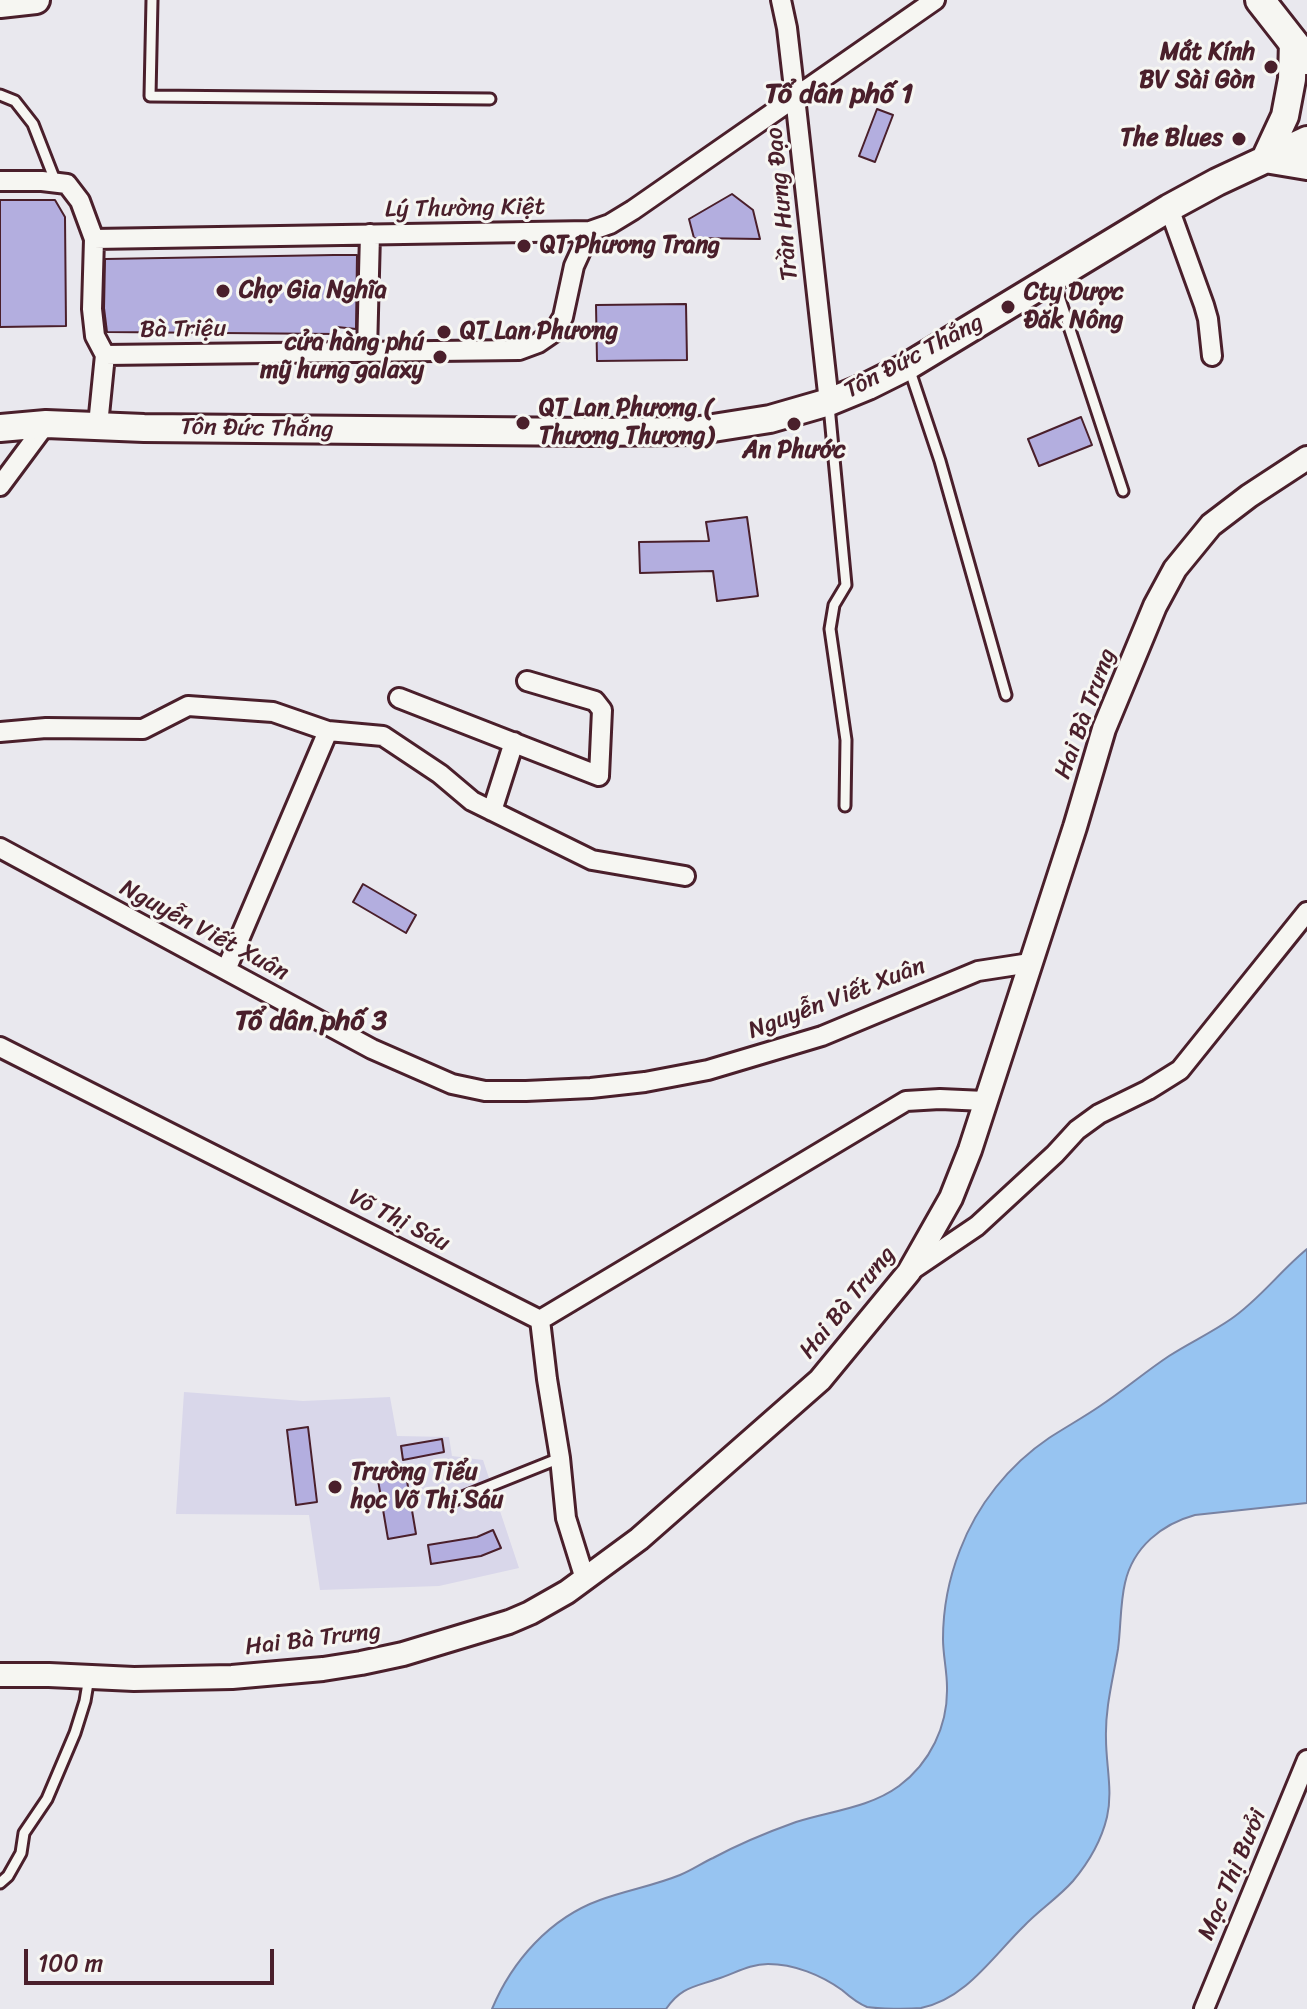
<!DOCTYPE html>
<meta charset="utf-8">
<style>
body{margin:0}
#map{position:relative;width:1307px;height:2009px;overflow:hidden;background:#e9e8ee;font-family:Sriracha,sans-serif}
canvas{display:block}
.scale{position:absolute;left:24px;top:1949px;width:250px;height:36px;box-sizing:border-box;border:4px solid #4a1f2b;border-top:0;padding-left:10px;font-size:24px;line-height:28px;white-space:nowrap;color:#4a1f2b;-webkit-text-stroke:6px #f6f6f2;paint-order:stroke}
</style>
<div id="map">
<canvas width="1307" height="2009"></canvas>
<div class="scale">100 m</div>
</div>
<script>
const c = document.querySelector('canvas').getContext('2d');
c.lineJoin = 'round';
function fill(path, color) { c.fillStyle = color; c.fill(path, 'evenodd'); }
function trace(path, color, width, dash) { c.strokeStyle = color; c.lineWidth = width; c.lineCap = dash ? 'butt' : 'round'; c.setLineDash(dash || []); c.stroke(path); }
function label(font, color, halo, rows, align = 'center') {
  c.font = font + ' Sriracha,sans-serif'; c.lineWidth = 6; c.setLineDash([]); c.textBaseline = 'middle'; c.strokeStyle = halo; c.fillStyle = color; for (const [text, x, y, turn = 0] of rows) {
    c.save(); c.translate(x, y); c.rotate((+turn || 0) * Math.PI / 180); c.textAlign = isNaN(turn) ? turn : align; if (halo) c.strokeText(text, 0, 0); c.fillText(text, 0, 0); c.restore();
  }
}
fill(new Path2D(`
 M184 1392 303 1401 390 1397 397 1436 449 1437 452 1456 483 1460 519 1568 439 1586 320 1590 309 1515 176 1514Z`), '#d9d7ea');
const water = new Path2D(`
 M1307 1249V1503L1195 1515C1162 1524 1133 1547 1125 1583 1120 1604 1121 1627 1118 1649 1113 1679 1105 1708 1106 1739 1106 1765 1113 1791 1107 1817 1101 1842 1089 1862 1073 1881 1058 1898 1039 1910 1024 1926 993 1956 966 1999 921 2008 909 2009 878 2009 867 2007 857 2003 850 1997 842 1990 821 1975 794 1964 768 1964 749 1964 734 1974 717 1979 694 1987 681 1987 666 2009H492C512 1961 550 1918 600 1900 627 1890 653 1886 680 1875 692 1870 702 1863 713 1858 739 1844 768 1832 796 1822 830 1811 869 1808 899 1786 930 1763 948 1726 947 1687 947 1671 943 1655 943 1639 943 1609 949 1578 960 1550 977 1505 1009 1465 1049 1438 1066 1427 1084 1417 1100 1406 1124 1390 1145 1372 1169 1356 1189 1343 1211 1333 1231 1319 1260 1299 1280 1271 1307 1249Z`);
fill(water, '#97c4f1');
trace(water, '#7882a2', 2);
const building = new Path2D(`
 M877 109 893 115 875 162 859 156Z
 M732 194 753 210 760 239 694 238 689 219Z
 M0 200H55L65 217 66 326 0 327Z
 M334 255H357L356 329 337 327V334L107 332 104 308 105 259Z
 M686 304 687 360 597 361 596 305Z
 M1081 417 1092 445 1039 466 1028 439Z
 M747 517 758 596 717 601 713 571 640 573 639 542 709 541 706 522Z
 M363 884 416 915 406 933 353 902Z
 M308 1427 317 1502 296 1505 287 1430Z
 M442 1439 444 1452 403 1460 401 1446Z
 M406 1475 416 1534 388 1539 378 1480Z
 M493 1530 501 1548 481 1556 431 1564 428 1545 477 1537Z`);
fill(building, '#b3aedf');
trace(building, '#4a1f2b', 2);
const service = new Path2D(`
 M152 0 150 96 490 99
 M0 95 15 101 33 124 56 183
 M1054 281 1123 491
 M909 368 940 461 1006 695
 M829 406 846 585 834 605 830 629 846 740 845 806
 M455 1500 560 1458
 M0 1883 8 1876 21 1853 24 1833 47 1799 75 1733 85 1701 89 1677`);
const minor = new Path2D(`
 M781 0 787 28 795 97 829 402
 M0 181H42L67 184 80 201 94 239 92 309 95 336 105 355
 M1169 208 1204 305 1208 319 1212 356
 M94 239 590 231 610 224 633 210 935 0
 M367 352 370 234
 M98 425 105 355 519 350 538 343 554 332 563 317 574 266 590 231
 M0 486 46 424
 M399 698 599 776 602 710 595 701 527 681
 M0 732 46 728 143 729 188 706 273 712 328 731 383 736 440 774 472 801 592 860 685 876
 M492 811 514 742
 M0 848 372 1049 452 1084 485 1091H526L591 1088 645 1082 708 1070 822 1036 978 971 1030 963
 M226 970 328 731
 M0 1047 540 1320 547 1379 560 1458 566 1518 585 1579
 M909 1272 977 1226 1055 1154 1077 1130 1099 1114 1148 1090 1180 1070 1307 912
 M540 1320 906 1101 940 1099 985 1101
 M1204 2009 1307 1760`);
const tertiary = new Path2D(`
 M0 1675H49L134 1679 232 1677 323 1669 361 1663 403 1654 509 1622 530 1613 567 1592 639 1539 820 1380 909 1272 951 1198 970 1150 1075 827 1104 729 1155 606 1175 569 1211 525 1249 496 1307 458`);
const secondary = new Path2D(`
 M0 4 36 0
 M1265 159 1285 116 1292 79 1293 41
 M1265 159 1307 166
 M0 428 46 424 144 428 592 432 694 431 770 419 829 402 868 386 908 366 1169 208 1217 182 1307 140`);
const primary = new Path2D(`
 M1260 0 1307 60`);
trace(service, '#4a1f2b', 15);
trace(minor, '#4a1f2b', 24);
trace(tertiary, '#4a1f2b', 28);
trace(secondary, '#4a1f2b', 32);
trace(primary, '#4a1f2b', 34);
trace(service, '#f6f6f2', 9);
trace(minor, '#f6f6f2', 18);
trace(tertiary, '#f6f6f2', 22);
trace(secondary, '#f6f6f2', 26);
trace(primary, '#f6f6f2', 28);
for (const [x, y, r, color] of [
 [1271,67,8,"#4a1f2b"],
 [1239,139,8,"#4a1f2b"],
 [524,246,8,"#4a1f2b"],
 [223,291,8,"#4a1f2b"],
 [1008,307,8,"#4a1f2b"],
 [444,332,8,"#4a1f2b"],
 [440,357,8,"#4a1f2b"],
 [523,423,8,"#4a1f2b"],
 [794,424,8,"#4a1f2b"],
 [335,1487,8,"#4a1f2b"]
]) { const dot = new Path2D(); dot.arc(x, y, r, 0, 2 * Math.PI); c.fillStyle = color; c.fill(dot); trace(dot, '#f6f6f2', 3); }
label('bold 24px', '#4a1f2b', '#f6f6f2', [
 ["Mắt Kính",1255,53,"right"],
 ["BV Sài Gòn",1255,81,"right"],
 ["The Blues",1223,139,"right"],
 ["QT Phương Trang",540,246],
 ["Chợ Gia Nghĩa",239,291],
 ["Cty Dược",1024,293],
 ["Đăk Nông",1024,321],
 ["QT Lan Phương",460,332],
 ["cửa hàng phú",424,343,"right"],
 ["mỹ hưng galaxy",424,371,"right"],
 ["QT Lan Phương (",539,409],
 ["Thương Thương)",539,437],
 ["An Phước",794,451,"center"],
 ["Trường Tiểu",351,1473],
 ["học Võ Thị Sáu",351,1501]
], 'left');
label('24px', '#4a1f2b', '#f6f6f2', [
 ["Trần Hưng Đạo",783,204,-96],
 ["Lý Thường Kiệt",465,209,-1],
 ["Bà Triệu",183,330,-1],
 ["Tôn Đức Thắng",914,357,-28],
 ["Tôn Đức Thắng",257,429,1],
 ["Hai Bà Trưng",1086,714,-70],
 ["Nguyễn Viết Xuân",204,931,28],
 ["Nguyễn Viết Xuân",837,999,-21],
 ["Võ Thị Sáu",399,1221,27],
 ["Hai Bà Trưng",848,1303,-51],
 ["Hai Bà Trưng",313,1640,-7],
 ["Mạc Thị Bưởi",1233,1875,-67]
]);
label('bold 28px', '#4a1f2b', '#f6f6f2', [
 ["Tổ dân phố 1",839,95],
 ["Tổ dân phố 3",311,1022]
]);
</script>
